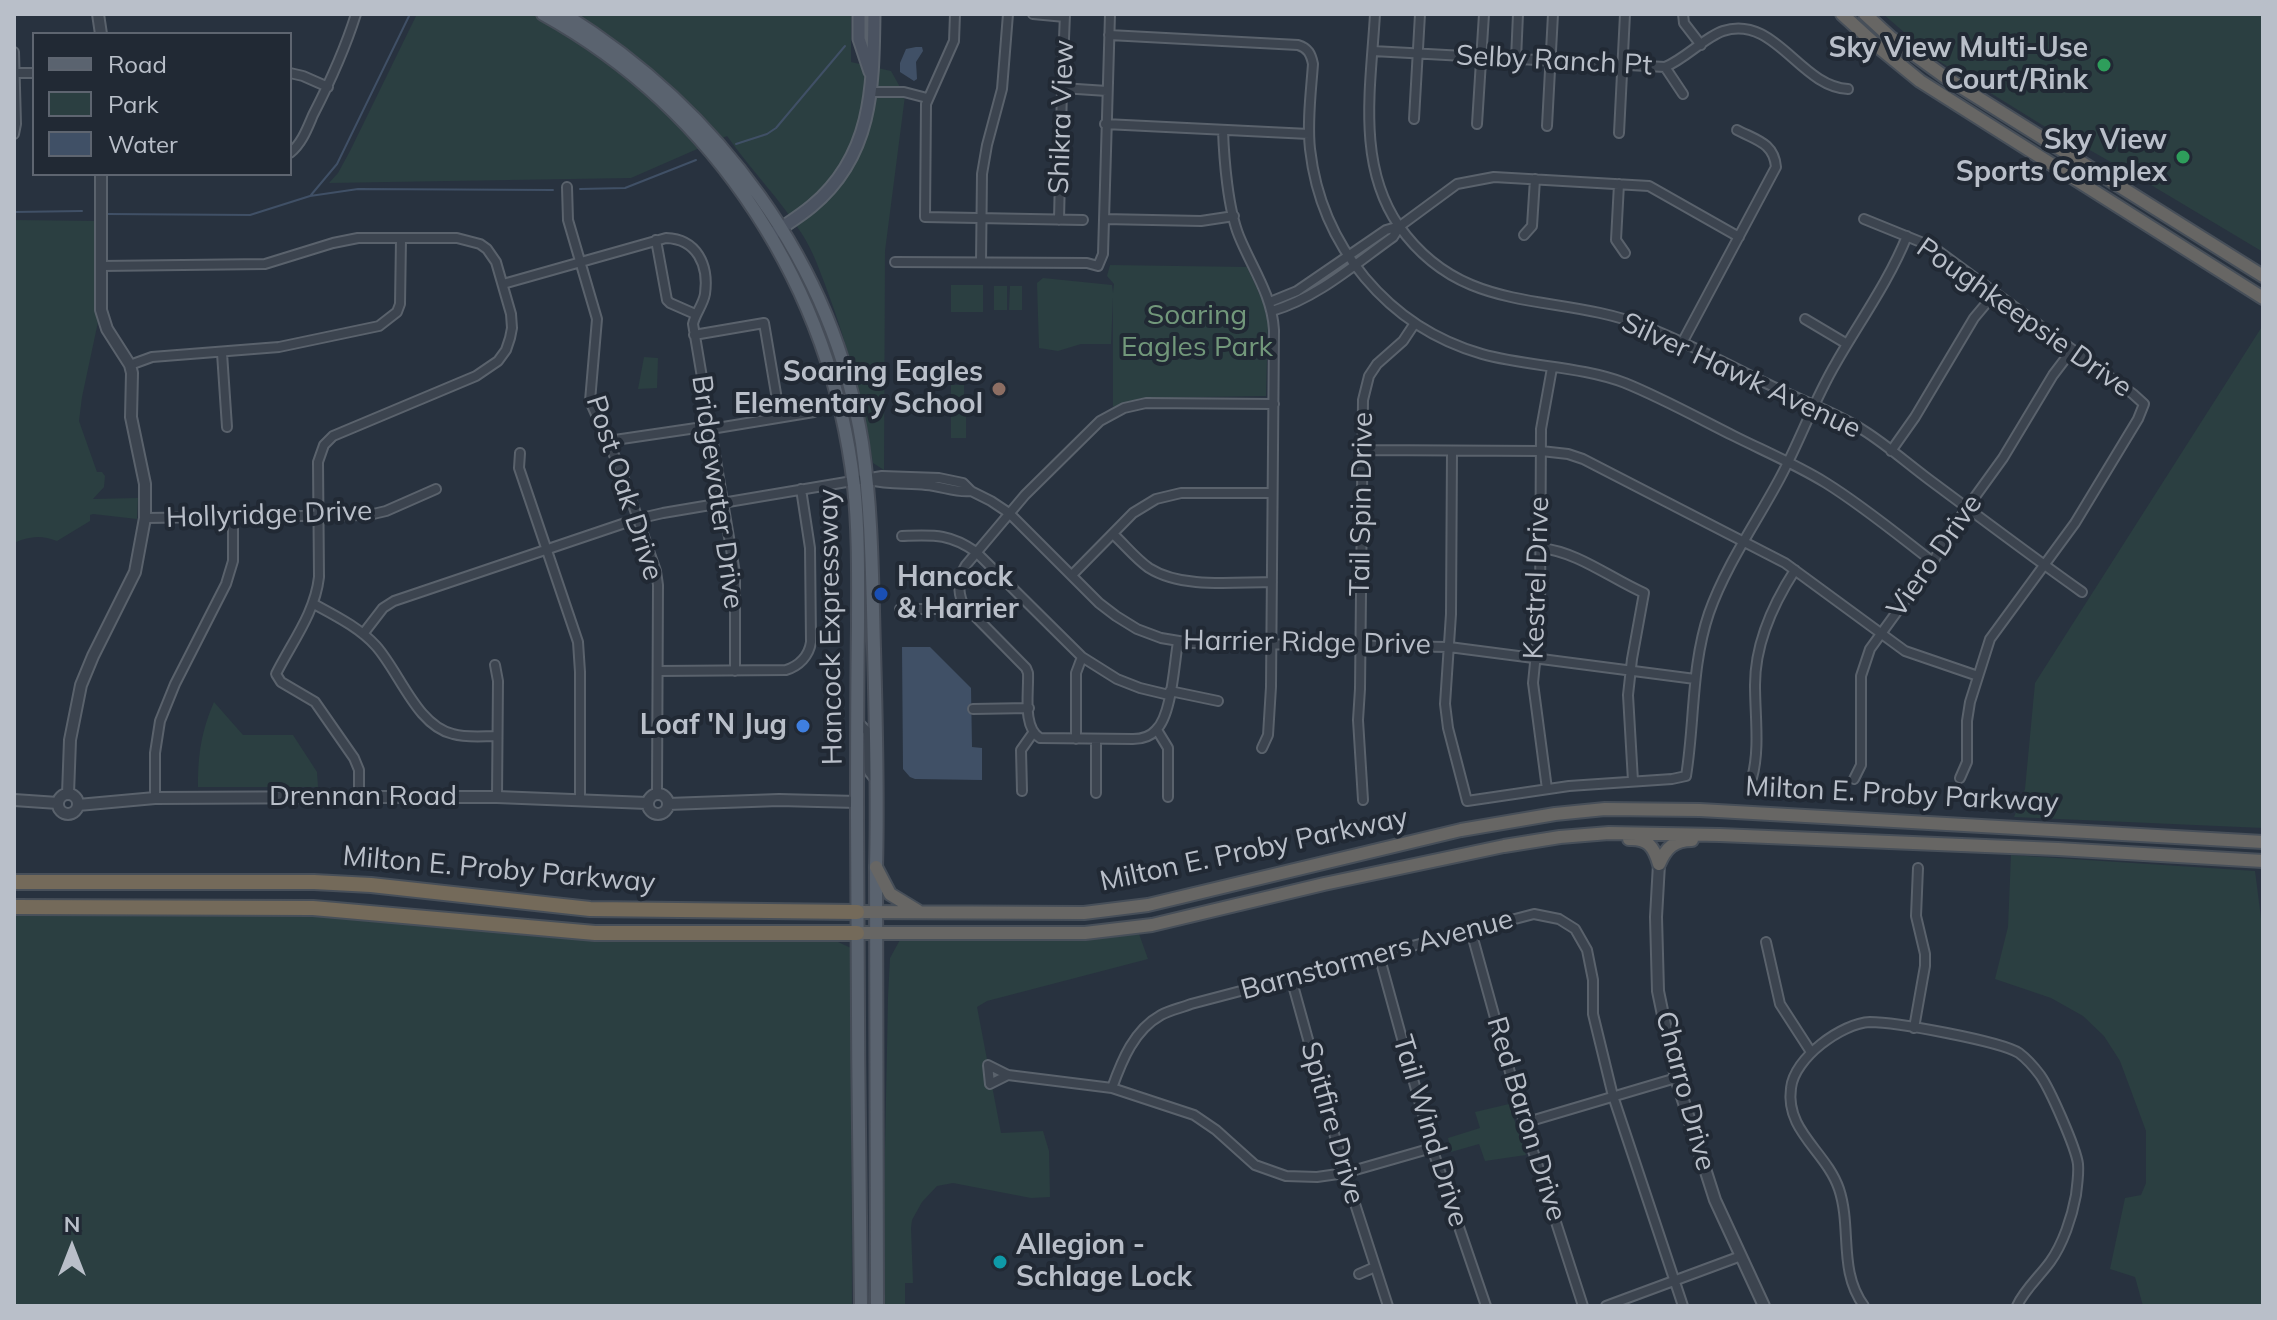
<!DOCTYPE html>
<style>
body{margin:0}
#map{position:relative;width:2277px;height:1320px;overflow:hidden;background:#28323f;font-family:Mulish,sans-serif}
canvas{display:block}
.frame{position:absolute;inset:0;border:16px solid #b9bfc9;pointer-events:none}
.legend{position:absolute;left:32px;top:32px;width:260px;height:144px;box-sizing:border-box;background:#212934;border:2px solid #5e6570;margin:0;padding:10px 14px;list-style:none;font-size:24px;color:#b9bfc9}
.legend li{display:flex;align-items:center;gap:16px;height:40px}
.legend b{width:40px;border:2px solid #5e6570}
.north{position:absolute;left:32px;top:1208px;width:80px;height:80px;-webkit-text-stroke:6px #212934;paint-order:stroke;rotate:0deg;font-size:22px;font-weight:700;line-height:32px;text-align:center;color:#b9bfc9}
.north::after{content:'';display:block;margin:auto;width:28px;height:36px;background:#b9bfc9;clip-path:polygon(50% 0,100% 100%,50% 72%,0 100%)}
</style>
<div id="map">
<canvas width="2277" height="1320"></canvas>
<div class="frame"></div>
<ul class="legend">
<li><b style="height:10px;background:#5a636f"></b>Road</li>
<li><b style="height:22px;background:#2b3f41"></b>Park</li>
<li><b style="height:22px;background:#405066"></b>Water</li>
</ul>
<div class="north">N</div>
</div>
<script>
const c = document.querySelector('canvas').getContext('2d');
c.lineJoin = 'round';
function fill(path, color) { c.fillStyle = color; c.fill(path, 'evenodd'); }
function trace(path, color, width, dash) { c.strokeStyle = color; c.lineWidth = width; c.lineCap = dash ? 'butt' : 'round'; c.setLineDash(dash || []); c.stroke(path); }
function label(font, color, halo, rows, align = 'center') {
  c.font = font + ' Mulish,sans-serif'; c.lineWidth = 8; c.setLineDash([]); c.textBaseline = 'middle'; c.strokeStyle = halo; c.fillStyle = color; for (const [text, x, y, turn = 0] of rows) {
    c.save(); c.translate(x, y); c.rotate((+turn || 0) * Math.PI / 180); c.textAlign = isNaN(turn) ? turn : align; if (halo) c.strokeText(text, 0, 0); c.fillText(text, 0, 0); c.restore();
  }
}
fill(new Path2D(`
 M417 14H851V62L891 71 905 96 885 251 884 470 873 463C863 404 848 346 827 290 820 271 813 251 802 234 780 199 751 170 727 136L631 178 329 183 338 173 350 151Z
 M1883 14H2263V252L2146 182 2058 132 2055 124 2047 128 1934 58Z
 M14 220 96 221 95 307 98 322 82 397 79 421 97 472H102L105 476 104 487 93 499 138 498 137 519 93 514 90 515V521L57 541C41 535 30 536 14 543Z
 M1110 265 1247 267 1263 302 1268 322 1266 396 1142 398 1113 407V297L1111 344H1081L1058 351 1039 348 1037 283 1043 278 1112 285 1113 293 1114 284 1107 276Z
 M951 285H983V312H951Z
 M994 286H1007V310H994Z
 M1010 286H1022V310H1009Z
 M2263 325V828L2014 817 2025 789 2035 683Z
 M644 357 658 358 657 388 638 389Z
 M951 385H964V404L966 405V438H951Z
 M214 702 243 735H293L317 772 318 787H198C198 755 201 732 214 702Z
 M2011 855 2255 871 2263 934V1306H2143L2135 1277 2110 1269 2125 1198 2141 1195 2146 1183V1131L2120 1061 2104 1036 2083 1016 2051 998 1995 979 2008 927Z
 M14 913 328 914 549 935 838 942 851 948 852 1306H14Z
 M1139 934 1148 959 987 1001 977 1007 1001 1133 1043 1131 1049 1151 1050 1197 1031 1198 953 1183 937 1186 922 1202 912 1220 911 1228 913 1283H905V1306H885L884 1198 888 997 890 958 901 938 1102 937Z
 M1509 1104 1526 1155 1485 1161 1479 1144 1451 1152 1448 1138 1480 1128 1475 1112Z`), '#2b3f41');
fill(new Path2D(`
 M916 47H922L923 51 916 62 917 79 914 81 900 72V63L906 49Z
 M902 647H930L971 688 972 747 982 748V780L915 779 910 777 903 769Z`), '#405066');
trace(new Path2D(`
 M736 144 767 134 776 128 845 46
 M580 189 625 188 696 160
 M311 195 337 164 410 14
 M14 212 82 211
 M108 214 250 215 310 196 358 189 553 190`), '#405066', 2);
const minor = new Path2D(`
 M955 14 954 41 926 104 925 217 1083 220
 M1033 14 1065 17
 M1375 14C1371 85 1356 164 1399 226 1464 318 1555 291 1644 326 1689 343 1732 367 1776 388 1804 402 1837 413 1863 430 1887 445 1908 464 1931 481 1981 518 2031 556 2082 592
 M1683 14 1684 23 1701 45
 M1109 35 1298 45C1308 48 1311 54 1313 64 1311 92 1307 121 1310 149 1321 246 1388 327 1482 354 1529 367 1580 366 1625 383 1662 398 1698 418 1734 436 1764 451 1797 465 1826 483 1863 506 1898 535 1933 562
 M1373 51 1665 67C1685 59 1705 37 1723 31 1775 14 1800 87 1848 89
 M14 52 16 124 14 134
 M1516 59 1518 14
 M1665 67 1683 94
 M14 73H34
 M290 73 303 76 328 87
 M1062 88 1107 91
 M870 92H904L927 98
 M1414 119 1420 14
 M1105 124 1309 134
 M1477 124 1484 14
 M1547 126 1553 14
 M1223 130C1224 160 1228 209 1239 236 1252 268 1272 295 1274 330L1271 687 1268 735 1262 748
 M1619 133 1625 14
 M290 153C302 143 307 129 313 115 330 82 345 49 356 14
 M1619 184 1616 240 1625 253
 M567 187 568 220 597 319 590 401 622 473 656 571 658 585 657 794
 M1104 219 1201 221 1234 216
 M1864 219 1933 247 2133 394 2144 404 2138 419 2075 523 1990 639 1970 702 1967 721V762L1960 778
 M1059 220 1062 88 1065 14
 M1524 235 1532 226 1535 179
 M656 240 667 300 670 303 695 314
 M895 262 1087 263 1098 266 1103 254 1110 14
 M981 262 982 174 987 145 1002 89 1008 14
 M101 266 265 264 333 243 358 238H457L480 244 487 249 496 262 511 314 512 328 510 338 506 350 498 361 476 376 333 436 324 445 318 462 319 577C315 613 292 642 276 674L281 682 315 702 354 758 359 770V797
 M503 284 666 238C697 239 709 265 705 294 703 305 695 314 693 324L735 573V671
 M1270 302 1297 291 1386 230 1400 226
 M1272 311C1317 298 1355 264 1393 237L1400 226 1457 184 1494 177 1649 186 1739 237
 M1805 319 1847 344
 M694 335 764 323 780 417
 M1682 343 1776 167C1774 143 1756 140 1737 130
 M222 353 227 427
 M130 365 152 357 279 347 379 326 397 312 400 304 401 239
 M608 441 703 427 717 428 814 412
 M1363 450 1541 451 1568 454 1583 459 1785 563 1905 651 1978 676
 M1452 451 1451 614 1445 704 1448 728 1467 801 1569 786 1672 779 1686 776C1695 721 1691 666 1709 613 1726 565 1756 523 1780 478 1800 441 1814 400 1836 363 1860 321 1889 281 1907 236
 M1891 451 1915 417 1974 318 1995 293
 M520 453 519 468 578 642 580 672V800
 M869 480C888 485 907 483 926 485 942 486 956 493 971 491
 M145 518 369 515 386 511 436 489
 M1113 534C1125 545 1136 559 1149 568 1182 589 1234 582 1272 582
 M902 536C933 535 949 533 976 552L1082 657 1117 679 1140 688 1169 695
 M1541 548C1578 552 1610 578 1644 593L1632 659 1628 695 1633 781
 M1072 575 1133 513 1156 499 1181 493H1272
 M314 604C336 616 360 628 376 646 400 673 417 726 453 734 467 738 483 736 497 736
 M900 609H947L963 604
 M363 634 383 608 394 601 637 519 663 513 882 476 939 478 963 483 971 491 991 501 1009 513 1099 603 1116 616 1137 629 1161 638 1191 643 1449 647 1695 679
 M1178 642C1174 664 1172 715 1156 730 1150 737 1141 739 1133 739L1040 738C1022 727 1029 692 1028 673L1026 668 963 604C957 590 958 578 966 565L1025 495 1100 421 1124 408 1146 403 1274 404
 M495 665 498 681 497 797
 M659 671 786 670C799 666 809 656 811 642L810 548 801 489
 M1170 691 1218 701
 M973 709 1029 708
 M857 721 868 732 869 772 877 782
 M1157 730 1168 748V797
 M1076 739V673L1082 657
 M1752 778C1760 749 1755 716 1755 685 1755 644 1773 604 1795 570
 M1854 779 1861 765V676L1870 649 1933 562 1951 530 2003 458 2053 375 2072 350
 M1547 789 1533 683 1540 613 1541 429 1552 368
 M1022 791 1021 750 1033 733
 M1096 793V739
 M155 798V753L160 721 175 684 226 584 233 561V518
 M1363 800 1358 720 1360 689 1363 400 1369 376 1377 364 1403 341 1415 323
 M1471 931 1524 1123 1583 1306
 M1766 942 1780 1004 1811 1052
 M1379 955 1432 1148 1486 1306
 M1291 978 1345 1173 1388 1306
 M1914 1028 1925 966V954L1916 916 1918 868
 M1008 1075 990 1084 988 1065 1008 1075 1112 1088 1194 1115 1216 1130 1255 1165 1286 1176 1317 1177 1345 1173 1432 1148
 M1112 1088C1122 1060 1134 1030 1161 1015 1170 1010 1181 1008 1191 1004L1534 914 1559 919 1575 929 1587 950 1593 980V1014L1613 1096 1683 1306
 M1524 1123 1676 1078
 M1359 1274 1375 1267
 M1606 1306 1741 1256
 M1864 1306C1838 1271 1852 1228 1839 1189 1826 1151 1785 1131 1791 1088 1794 1058 1842 1023 1870 1022 1895 1022 2000 1041 2019 1053 2027 1059 2034 1067 2040 1075 2050 1089 2076 1148 2078 1164 2079 1174 2077 1185 2076 1195 2072 1217 2063 1244 2050 1262 2039 1277 2024 1290 2017 1306`);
const tertiary = new Path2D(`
 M98 14 101 34
 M648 804a10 10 0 1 1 20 0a10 10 0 1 1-20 0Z
 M58 804a10 10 0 1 1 20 0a10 10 0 1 1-20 0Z
 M68 794 70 740 81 685 93 656 135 572 145 518V484L131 417 132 373 130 365 107 329 101 310V174
 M14 800 58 803
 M668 804 779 800 857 802
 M78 805 155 798 359 797H497L647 803
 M1659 864 1656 917 1658 991 1676 1078 1715 1200 1764 1306`);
const secondary = new Path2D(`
 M859 14V39L870 72
 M771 235C785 225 799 217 812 206 873 155 873 87 874 14`);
const primary = new Path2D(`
 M543 14C718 111 831 288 854 486 859 533 858 580 858 627 857 691 857 754 857 818 857 981 859 1143 861 1306
 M564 14C718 110 833 262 862 443 872 511 872 580 874 649 876 721 878 794 876 867L877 1306`);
const trunk = new Path2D(`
 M1842 14 1876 45 1920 81 2263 298
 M1865 14 1890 37 1945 77 2263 276
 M1629 839C1648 838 1654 847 1659 864
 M1659 864C1666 848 1674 840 1692 840
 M876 867 890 894 918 911
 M857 912 1084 913 1148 905 1461 830 1555 814 1605 809 1700 810 2263 842
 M857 933H1085L1152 925 1324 884 1504 846 1560 837 1609 833 1720 835 2058 849 2263 861`);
const motorway = new Path2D(`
 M14 882H314L371 885 590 909 857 912
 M14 907 313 908 595 933H857`);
trace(minor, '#5a626c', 12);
trace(tertiary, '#5a626c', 14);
trace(secondary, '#5a626c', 15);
trace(primary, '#464d58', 16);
trace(trunk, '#474f59', 16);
trace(motorway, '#474f59', 18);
trace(minor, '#3c444f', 8);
trace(tertiary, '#3c444f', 10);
trace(secondary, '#4b5361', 11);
trace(primary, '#5a636f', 12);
trace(trunk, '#676664', 12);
trace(motorway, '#746a5a', 14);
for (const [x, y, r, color] of [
 [2104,65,8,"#2e9e5b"],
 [2183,157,8,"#2e9e5b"],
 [999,389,8,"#8d6e63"],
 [881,594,8,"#1a4fb4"],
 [803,726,8,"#3f7fe0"],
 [1000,1262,8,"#0f9aa8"]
]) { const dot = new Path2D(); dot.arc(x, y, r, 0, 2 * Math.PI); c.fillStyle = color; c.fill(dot); trace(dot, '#212934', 3); }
label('bold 28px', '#b9bfc9', '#212934', [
 ["Sky View Multi-Use",2088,49],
 ["Court/Rink",2088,81],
 ["Sky View",2167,141],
 ["Sports Complex",2167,173],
 ["Soaring Eagles",983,373],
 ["Elementary School",983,405],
 ["Hancock",897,578,"left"],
 ["& Harrier",897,610,"left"],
 ["Loaf 'N Jug",787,726],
 ["Allegion -",1016,1246,"left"],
 ["Schlage Lock",1016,1278,"left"]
], 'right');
label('28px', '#b9bfc9', '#212934', [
 ["Selby Ranch Pt",1554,61,3],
 ["Shikra View",1062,117,-88],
 ["Poughkeepsie Drive",2024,318,35],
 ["Silver Hawk Avenue",1741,376,25],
 ["Post Oak Drive",624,488,72],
 ["Bridgewater Drive",717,492,82],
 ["Tail Spin Drive",1362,504,-89],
 ["Hollyridge Drive",269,515,-2],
 ["Viero Drive",1935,556,-55],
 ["Kestrel Drive",1537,578,-88],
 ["Hancock Expressway",831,627,-91],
 ["Harrier Ridge Drive",1307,643,1],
 ["Milton E. Proby Parkway",1902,795,3],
 ["Drennan Road",363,797],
 ["Milton E. Proby Parkway",1254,850,-12],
 ["Milton E. Proby Parkway",499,870,5],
 ["Barnstormers Avenue",1377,955,-15],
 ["Charro Drive",1685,1091,75],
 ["Red Baron Drive",1526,1119,73],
 ["Spitfire Drive",1332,1123,74],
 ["Tail Wind Drive",1430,1131,73]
]);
label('28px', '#72987b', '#212934', [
 ["Soaring",1197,316],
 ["Eagles Park",1197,348]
]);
</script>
